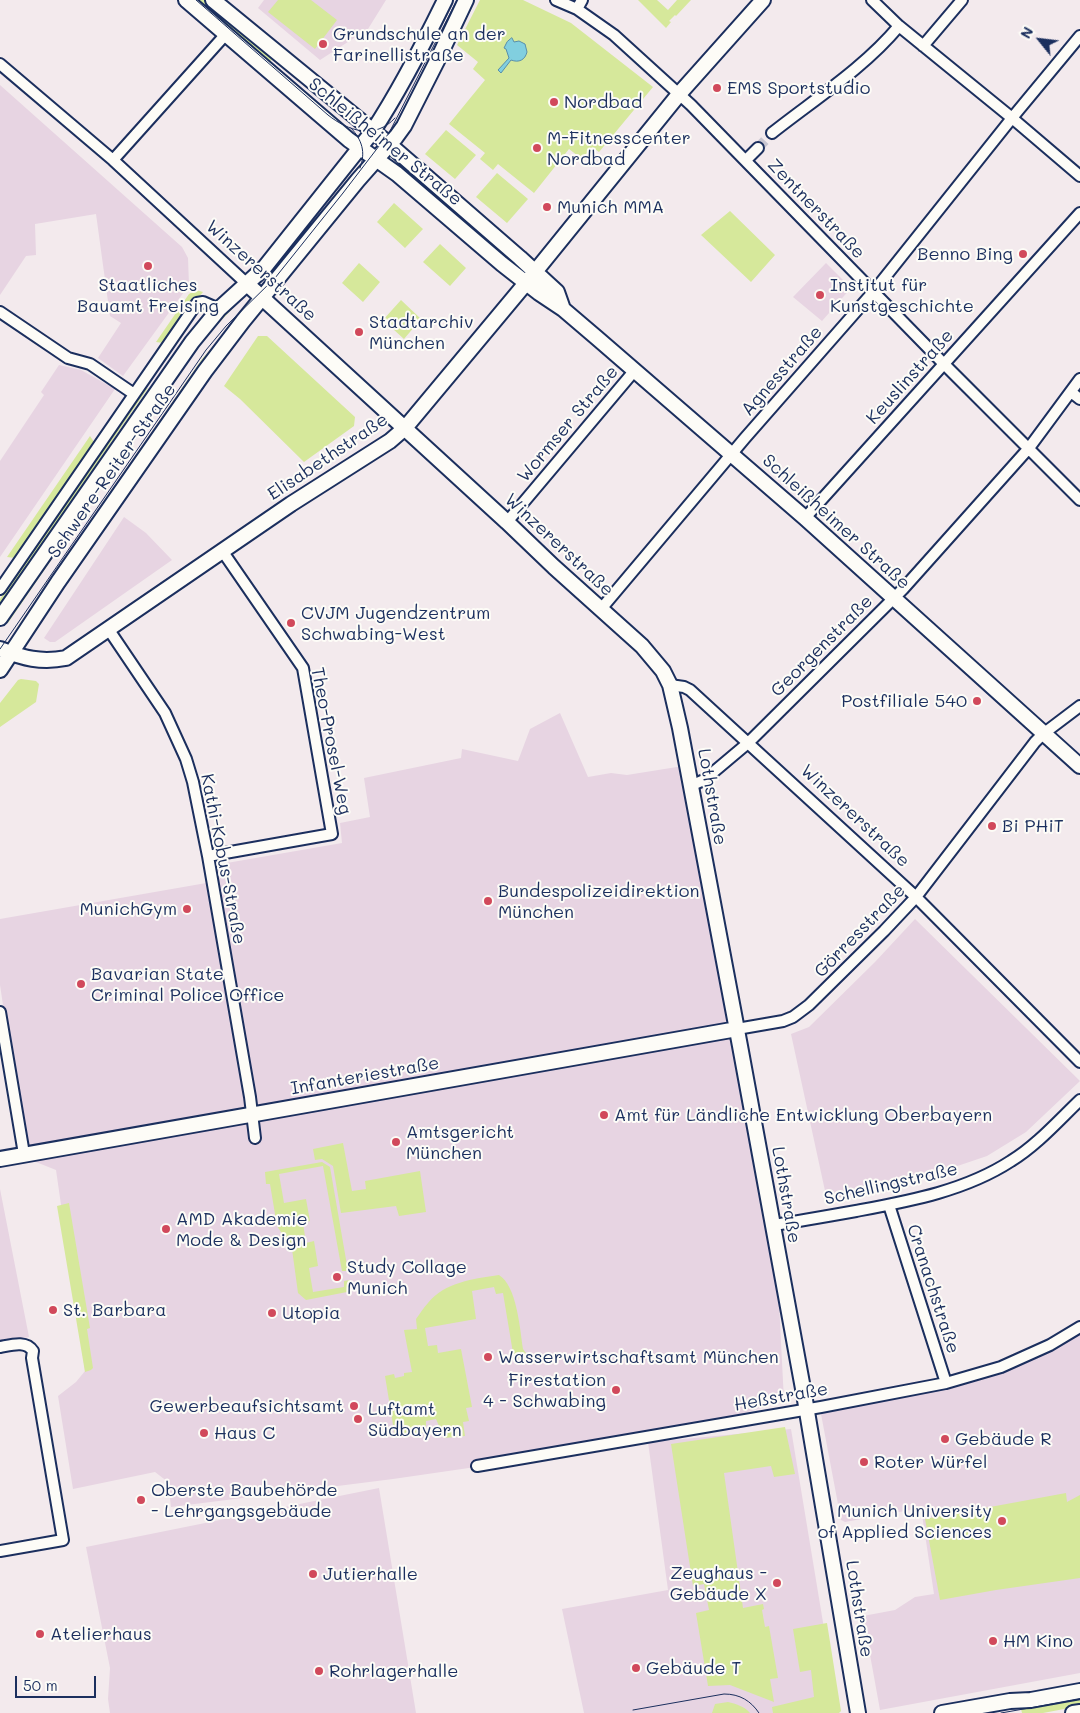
<!DOCTYPE html>
<meta charset="utf-8">
<style>
body{margin:0}
#map{position:relative;width:1080px;height:1713px;overflow:hidden;background:#f3eaed;font-family:Mali,sans-serif}
canvas{display:block}
.north{position:absolute;left:1015px;top:15px;width:50px;height:50px;-webkit-text-stroke:4px #fdfcf7;paint-order:stroke;rotate:299deg;font-size:14px;font-weight:700;line-height:20px;text-align:center;color:#1b2f5e}
.north::after{content:'';display:block;margin:auto;width:18px;height:22px;background:#1b2f5e;clip-path:polygon(50% 0,100% 100%,50% 72%,0 100%)}
.scale{position:absolute;left:15px;top:1676px;width:81px;height:22px;box-sizing:border-box;border:2px solid #1b2f5e;border-top:0;padding-left:6px;font-size:15px;line-height:18px;white-space:nowrap;color:#1b2f5e;-webkit-text-stroke:4px #fdfcf7;paint-order:stroke}
</style>
<div id="map">
<canvas width="1080" height="1713"></canvas>
<div class="north">N</div>
<div class="scale">50 m</div>
</div>
<script>
const c = document.querySelector('canvas').getContext('2d');
c.lineJoin = 'round';
function fill(path, color) { c.fillStyle = color; c.fill(path, 'evenodd'); }
function trace(path, color, width, dash) { c.strokeStyle = color; c.lineWidth = width; c.lineCap = dash ? 'butt' : 'round'; c.setLineDash(dash || []); c.stroke(path); }
function label(font, color, halo, rows, align = 'center') {
  c.font = font + ' Mali,sans-serif'; c.lineWidth = 4; c.setLineDash([]); c.textBaseline = 'middle'; c.strokeStyle = halo; c.fillStyle = color; for (const [text, x, y, turn = 0] of rows) {
    c.save(); c.translate(x, y); c.rotate((+turn || 0) * Math.PI / 180); c.textAlign = isNaN(turn) ? turn : align; if (halo) c.strokeText(text, 0, 0); c.fillText(text, 0, 0); c.restore();
  }
}
fill(new Path2D(`
 M264 0H386L368 29 320 60 258 8Z
 M0 85 182 247 188 258 189 285 123 376 98 358 121 323 110 316 96 214 35 224 36 255 26 256 0 295Z
 M826 263 851 288 822 321 793 297Z
 M59 365 81 370 115 389 0 557V461L44 395 41 392Z
 M124 517 146 533 172 560 55 642H50L44 638Z
 M560 713 588 777 611 773 627 775 677 767 685 768 775 1224 784 1401 651 1442 791 1429 838 1713H584L562 1609 668 1590 648 1442 393 1479 171 1507 168 1482 155 1472 73 1489 58 1396 76 1382 85 1371 56 1170 26 1158 0 985V919L212 882 221 864 342 843 340 823 370 817 364 778 461 758 462 749 518 761 530 729Z
 M915 919 1080 1081 1026 1132 987 1156 919 1179 827 1200 791 1034 809 1027 875 962Z
 M0 1189 29 1337 0 1342Z
 M1080 1332V1673L880 1710 863 1616 895 1610 915 1597 934 1594 921 1508 845 1522 841 1520 821 1414 991 1374Z
 M379 1488 416 1713H110L108 1699 110 1668 86 1547Z`), '#e7d4e2');
fill(new Path2D(`
 M193 0H208L276 55 267 65Z
 M278 0H311L337 20 315 49 268 12Z
 M480 0H523L571 23 653 87 599 152 592 147 582 159 569 149 534 193 498 164 493 170 480 159 485 153 449 124 485 80 473 69 478 62 457 45Z
 M638 0H657L668 10 677 0H691L676 16 675 15 669 21 671 22 666 28Z
 M446 130 476 155 455 179 425 154Z
 M497 173 528 199 507 223 476 197Z
 M394 203 423 229 405 248 377 222Z
 M730 211 775 255 751 282 701 235Z
 M440 244 466 268 450 286 423 262Z
 M359 263 380 282 363 302 342 283Z
 M196 290 203 292 193 304 190 303 163 343 156 342 189 294Z
 M401 300 421 319 404 339 383 320Z
 M232 302 235 306 214 328 196 349 8 623 5 621 49 560 176 375Z
 M243 313 20 630 17 628 202 359 227 330Z
 M258 336H267L355 417 354 426 304 462 240 399 224 386Z
 M148 388 0 605V599L144 389Z
 M90 436 94 442 15 558 7 557Z
 M21 679 36 681 39 684 36 702 0 727V703L18 680Z
 M343 1143 352 1191 366 1189 365 1181 420 1171 426 1212 399 1216 396 1206 341 1213 333 1166 322 1159 315 1160 313 1149Z
 M322 1162 330 1167 348 1271H342L323 1166 279 1174 284 1203 306 1199 310 1221 303 1223 306 1243 314 1241 318 1266 309 1268 313 1292 344 1287V1281L350 1280V1287L347 1292 306 1300 298 1293 292 1249 277 1226 270 1184H266L265 1172Z
 M69 1203 90 1328 87 1329 93 1368 91 1370 85 1372 57 1206Z
 M499 1275C517 1286 520 1329 523 1349L528 1356 514 1359 503 1293 496 1294 494 1287 472 1291 476 1319 425 1328 428 1346 437 1345 438 1353 461 1349 472 1407 466 1408 469 1421 463 1422 465 1436 444 1438 436 1419 426 1421V1432L395 1437 385 1376 394 1374 395 1378 404 1376V1373L412 1372 404 1330 417 1329 416 1319C420 1314 423 1308 428 1303 445 1282 473 1279 499 1275Z
 M785 1427 795 1474 774 1477 771 1466 724 1473 743 1608 763 1604 764 1609 762 1610 765 1627 769 1626 778 1678 770 1679 774 1702 730 1685 708 1686 696 1613 709 1610 704 1584 693 1586 671 1444Z
 M1066 1493 1067 1502 1080 1495V1578L996 1590 940 1600 925 1519Z
 M827 1623 841 1711 839 1713H773L772 1707 814 1697 811 1670 800 1672 793 1629Z
 M1080 1696V1706L1043 1713H1022L1020 1705Z
 M728 1702C736 1704 744 1706 750 1713H712L715 1704Z`), '#d6e89b');
const water = new Path2D(`
 M512 38 514 42 519 41 525 44 527 52C525 60 519 63 511 60L501 73 498 70 509 58 506 49 504 48 507 42Z`);
fill(water, '#81cfdf');
trace(water, '#588fab', 1);
trace(new Path2D(`
 M758 148 772 133`), '#c8c5d0', 10, [10, 5]);
const street = new Path2D(`
 M556 0 577 9 614 35 691 105 944 364 1080 500
 M872 0 899 26 1012 118 1080 176
 M577 9 582 0
 M923 46 962 0
 M0 64 113 160 246 283
 M772 133C815 99 864 68 899 26
 M113 160 226 34
 M746 160 758 148
 M0 312 68 358 90 364 134 394
 M1071 392 1080 399
 M805 518 1080 213
 M507 522 635 370
 M0 589 197 303 203 302 219 309
 M601 609 745 438 874 291 1012 118 1080 36
 M109 630 165 713 186 759 193 782 208 856 250 1097 255 1138
 M670 685 684 687 690 690 916 897 1080 1062
 M690 786 704 780 748 743 903 589 1029 448 1080 379
 M208 856 332 834 303 668 223 552
 M0 1012 24 1154
 M737 1029 783 1021 793 1017 809 1005 884 931 916 897 1035 742 1043 734 1080 706
 M889 1205 946 1383
 M773 1225C800 1221 828 1216 856 1211 909 1201 965 1191 1011 1161 1037 1145 1058 1121 1080 1100
 M0 1347C11 1345 26 1340 33 1351L32 1358 63 1540 0 1551
 M477 1466 821 1407 946 1383 1001 1367 1050 1345 1080 1327`);
const secondary = new Path2D(`
 M186 0 349 140 397 174 502 264 539 293 563 309 597 338 805 518 1080 766
 M213 0 390 145 520 258 557 292 563 309
 M246 283 507 522 554 567 642 646 663 671 670 685 680 728 740 1046 804 1394 858 1713
 M0 618 192 342 219 309 264 268 373 131C400 90 423 45 445 0
 M0 649C23 658 41 663 66 658L291 504 390 441 405 428 526 283 680 93 763 0
 M0 670 58 582 205 371 243 321 358 180 396 137 404 126 438 59 466 0
 M0 1159 737 1029
 M942 1713 1010 1701 1031 1700 1080 1691
 M1073 1713 1080 1712`);
trace(street, '#1b2f5e', 14);
trace(secondary, '#1b2f5e', 18);
trace(street, '#fdfcf7', 10);
trace(secondary, '#fdfcf7', 14);
trace(new Path2D(`
 M196 0 328 115C348 131 375 140 395 118
 M351 128C362 140 366 152 360 168
 M0 649 206 350 226 326 275 278 343 193 389 133 457 0
 M633 1710 724 1694C740 1694 751 1701 759 1713
 M1001 1713 1080 1699`), '#1b2f5e', 1);
for (const [x, y, r, color] of [
 [323,44,5,"#d1495b"],
 [717,88,5,"#d1495b"],
 [554,102,5,"#d1495b"],
 [537,148,5,"#d1495b"],
 [547,207,5,"#d1495b"],
 [1023,254,5,"#d1495b"],
 [148,266,5,"#d1495b"],
 [820,295,5,"#d1495b"],
 [359,332,5,"#d1495b"],
 [291,623,5,"#d1495b"],
 [977,701,5,"#d1495b"],
 [992,826,5,"#d1495b"],
 [488,901,5,"#d1495b"],
 [187,909,5,"#d1495b"],
 [81,984,5,"#d1495b"],
 [604,1115,5,"#d1495b"],
 [396,1142,5,"#d1495b"],
 [166,1229,5,"#d1495b"],
 [337,1277,5,"#d1495b"],
 [53,1310,5,"#d1495b"],
 [272,1313,5,"#d1495b"],
 [488,1357,5,"#d1495b"],
 [616,1390,5,"#d1495b"],
 [354,1406,5,"#d1495b"],
 [358,1419,5,"#d1495b"],
 [204,1433,5,"#d1495b"],
 [945,1439,5,"#d1495b"],
 [864,1462,5,"#d1495b"],
 [141,1500,5,"#d1495b"],
 [1002,1521,5,"#d1495b"],
 [313,1574,5,"#d1495b"],
 [777,1583,5,"#d1495b"],
 [40,1634,5,"#d1495b"],
 [993,1641,5,"#d1495b"],
 [636,1668,5,"#d1495b"],
 [319,1671,5,"#d1495b"]
]) { const dot = new Path2D(); dot.arc(x, y, r, 0, 2 * Math.PI); c.fillStyle = color; c.fill(dot); trace(dot, '#fdfcf7', 2); }
label('18px', '#1b2f5e', '#fdfcf7', [
 ["Grundschule an der",333,34],
 ["Farinellistraße",333,55],
 ["EMS Sportstudio",727,88],
 ["Nordbad",564,102],
 ["M-Fitnesscenter",547,138],
 ["Nordbad",547,159],
 ["Munich MMA",557,207],
 ["Benno Bing",1013,254,"right"],
 ["Staatliches",148,285,"center"],
 ["Bauamt Freising",148,306,"center"],
 ["Institut für",830,285],
 ["Kunstgeschichte",830,306],
 ["Stadtarchiv",369,322],
 ["München",369,343],
 ["CVJM Jugendzentrum",301,613],
 ["Schwabing-West",301,634],
 ["Postfiliale 540",967,701,"right"],
 ["Bi PHiT",1002,826],
 ["Bundespolizeidirektion",498,891],
 ["München",498,912],
 ["MunichGym",177,909,"right"],
 ["Bavarian State",91,974],
 ["Criminal Police Office",91,995],
 ["Amt für Ländliche Entwicklung Oberbayern",614,1115],
 ["Amtsgericht",406,1132],
 ["München",406,1153],
 ["AMD Akademie",176,1219],
 ["Mode & Design",176,1240],
 ["Study Collage",347,1267],
 ["Munich",347,1288],
 ["St. Barbara",63,1310],
 ["Utopia",282,1313],
 ["Wasserwirtschaftsamt München",498,1357],
 ["Firestation",606,1380,"right"],
 ["4 - Schwabing",606,1401,"right"],
 ["Gewerbeaufsichtsamt",344,1406,"right"],
 ["Luftamt",368,1409],
 ["Südbayern",368,1430],
 ["Haus C",214,1433],
 ["Gebäude R",955,1439],
 ["Roter Würfel",874,1462],
 ["Oberste Baubehörde",151,1490],
 ["- Lehrgangsgebäude",151,1511],
 ["Munich University",992,1511,"right"],
 ["of Applied Sciences",992,1532,"right"],
 ["Zeughaus -",767,1573,"right"],
 ["Gebäude X",767,1594,"right"],
 ["Jutierhalle",323,1574],
 ["Atelierhaus",50,1634],
 ["HM Kino",1003,1641],
 ["Gebäude T",646,1668],
 ["Rohrlagerhalle",329,1671]
], 'left');
label('18px', '#1b2f5e', '#fdfcf7', [
 ["Schleißheimer Straße",385,142,39],
 ["Zentnerstraße",816,209,46],
 ["Winzererstraße",261,271,42],
 ["Agnesstraße",782,371,-49],
 ["Keuslinstraße",910,377,-48],
 ["Wormser Straße",568,424,-50],
 ["Elisabethstraße",328,457,-34],
 ["Schwere-Reiter-Straße",112,471,-55],
 ["Schleißheimer Straße",836,522,42],
 ["Winzererstraße",559,545,43],
 ["Georgenstraße",822,646,-45],
 ["Theo-Prosel-Weg",331,741,79],
 ["Lothstraße",712,797,80],
 ["Winzererstraße",855,816,43],
 ["Kathi-Kobus-Straße",223,859,79],
 ["Görresstraße",860,931,-46],
 ["Infanteriestraße",365,1076,-10],
 ["Schellingstraße",891,1184,-13],
 ["Lothstraße",786,1195,80],
 ["Cranachstraße",933,1289,72],
 ["Heßstraße",781,1397,-10],
 ["Lothstraße",859,1609,81]
]);
</script>
